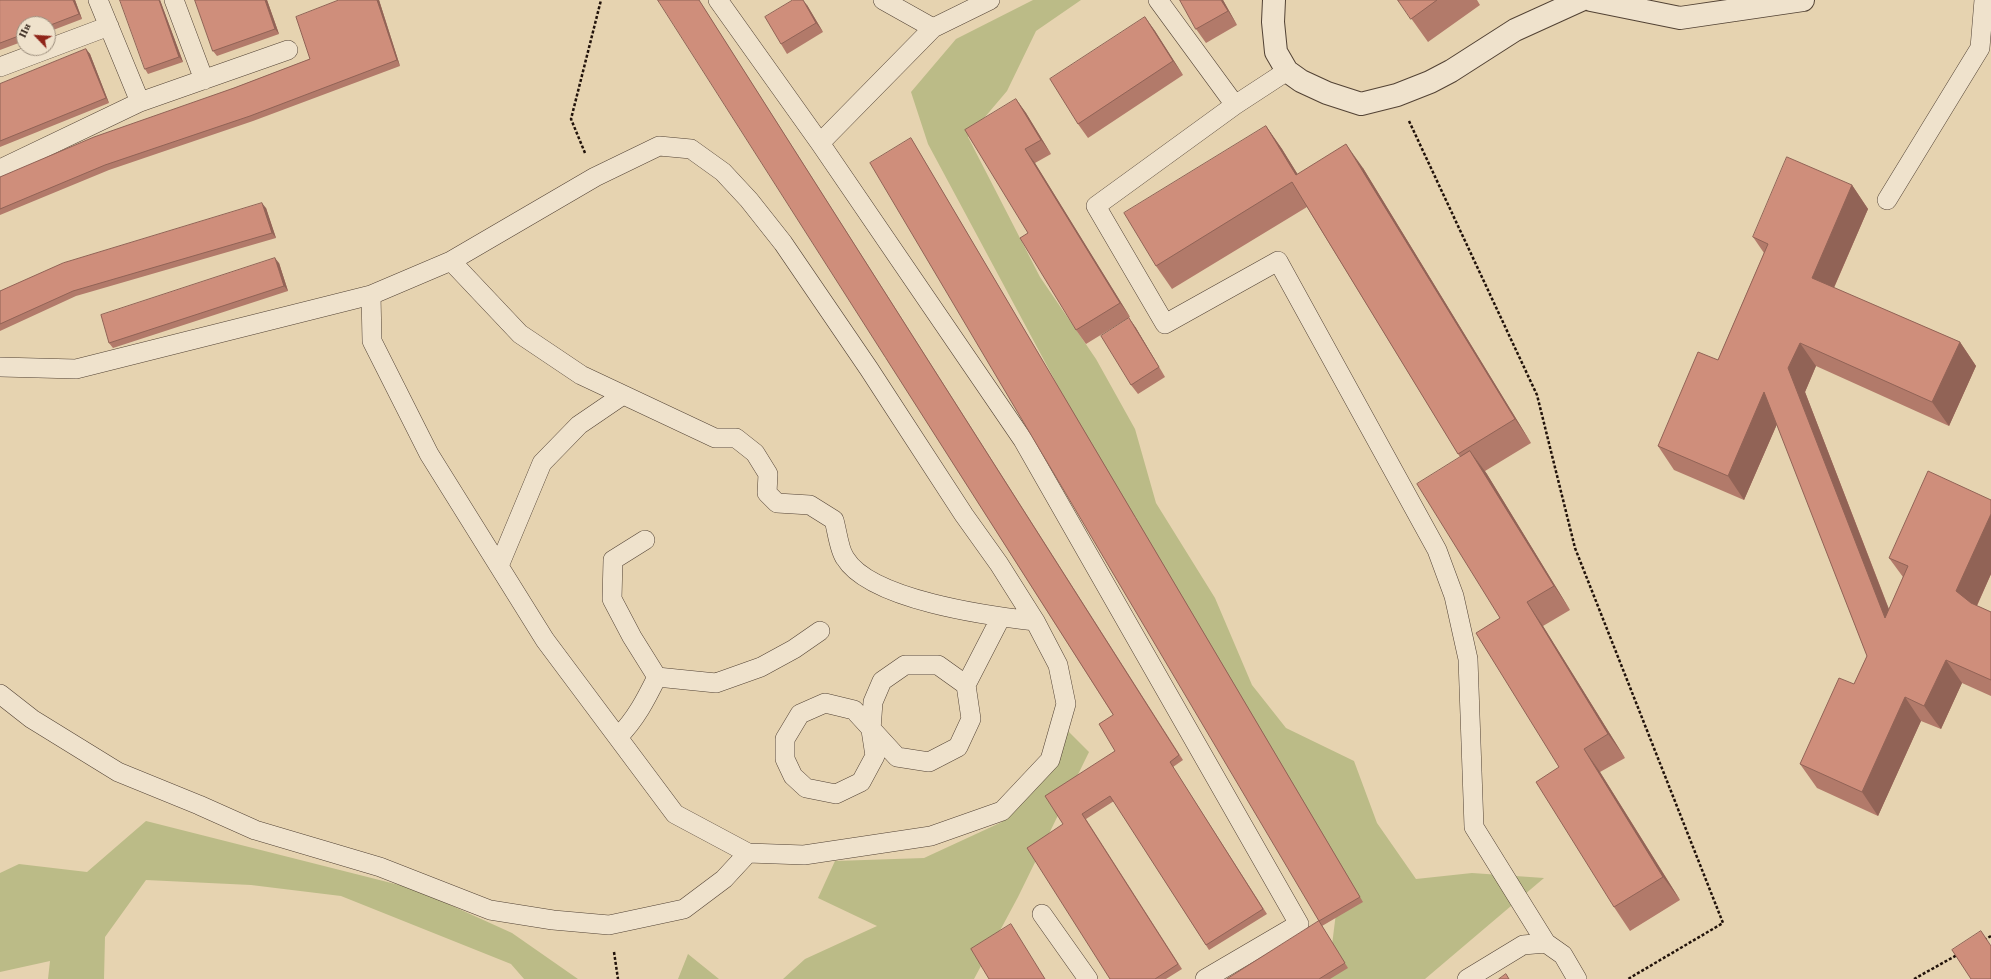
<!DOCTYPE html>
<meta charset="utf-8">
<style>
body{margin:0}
#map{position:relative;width:1991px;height:979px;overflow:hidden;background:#e6d3b0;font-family:"Old Standard TT",serif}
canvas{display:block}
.north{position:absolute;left:16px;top:16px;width:40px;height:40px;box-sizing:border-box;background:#efe2cc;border:1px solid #9d8f7e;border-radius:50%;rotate:295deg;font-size:11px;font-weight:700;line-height:16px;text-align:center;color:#21120a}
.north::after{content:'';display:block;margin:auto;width:14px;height:18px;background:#8f2418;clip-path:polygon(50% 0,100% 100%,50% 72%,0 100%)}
</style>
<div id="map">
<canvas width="1991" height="979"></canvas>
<div class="north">Пн</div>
</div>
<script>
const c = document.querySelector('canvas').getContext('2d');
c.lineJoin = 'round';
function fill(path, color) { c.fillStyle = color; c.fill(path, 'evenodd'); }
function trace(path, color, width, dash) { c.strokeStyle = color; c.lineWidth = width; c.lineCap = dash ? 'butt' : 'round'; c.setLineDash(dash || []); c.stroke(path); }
fill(new Path2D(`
 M1033 0H1081L1036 31 1007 91 968 137 1040 277 1096 359 1135 429 1156 503 1215 598 1252 685 1286 728 1354 761 1377 823 1416 879 1472 873 1544 878 1425 979H1325L1328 977 1340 881 1155 567 928 144 911 92 956 39Z
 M1068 731 1089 752 1018 897 974 979H783L805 959 877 926 818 898 835 861 924 858 1002 822Z
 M146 821 415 889 512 933 578 979H524L511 964 341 896 251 885 146 880 105 937 104 979H48L50 961 0 972V873L19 864 87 872Z
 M688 954 719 979H678Z`), '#bbbb87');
const lane = new Path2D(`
 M174 0 204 80
 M718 0 820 143 1023 440 1299 924 1205 979
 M883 0 933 28 990 0
 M1158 0 1235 105
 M0 67 109 26
 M1287 71 1235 105 1096 206 1165 324 1278 261 1437 550 1454 596 1468 659 1474 827 1546 943
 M140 102 288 50
 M820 143 933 28
 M0 169 140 102 98 0
 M1887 200 1980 48 1984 0
 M451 261 520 334 581 375 715 438H736L755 453 768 474 767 493 777 503 810 505 834 520C837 530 839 550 845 558 870 600 989 616 1035 621L1058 665 1066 704 1050 760 1002 811 931 836 804 855 748 853 675 814 545 640 429 454 372 341 371 295Z
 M451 261 595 177 659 146 691 149 723 172 749 200 783 243 869 369 964 515 999 564 1035 621
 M0 367 76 369 371 295
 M645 540 613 560 612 599 632 637 657 677 716 683 761 667 794 649 820 631
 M499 566 542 463 579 425 623 395
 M966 685 1001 617
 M0 694 32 719 118 772 199 805 255 830 380 867 490 910 553 920 609 925 684 909 724 879 748 853
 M871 730 875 756 861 782 836 794 806 788 793 776 785 759V739L800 714 825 703 854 710 897 757 929 762 958 747 971 719 966 685 938 665H905L882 681 873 702 871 730
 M618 737C636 719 646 699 657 677
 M1042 914 1088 979
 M1467 979 1523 945 1546 943 1563 955 1577 979`);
const street = new Path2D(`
 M1274 0 1273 22 1276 52 1287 71 1301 81 1327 93 1361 104 1397 95 1430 82 1451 71 1515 30 1581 0
 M1591 0 1680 18 1803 0`);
trace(lane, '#524234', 20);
trace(street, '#524234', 24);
trace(new Path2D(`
 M1409 121 1537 395 1575 548 1723 923 1628 979
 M585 153 571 119 601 0
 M1984 940 1991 936
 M614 952 618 979
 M1914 979 1957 955`), '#21120a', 2.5, [3, 2]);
trace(lane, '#efe2cc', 19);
trace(street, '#efe2cc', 22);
fill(new Path2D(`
 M0 0H75L82 19 48 32V24H24V41L0 50Z
 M160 0 183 62 148 74 145 69Z
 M195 0H267L279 34 217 56 213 51Z
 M339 0H379L400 66 253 121 109 170 0 215V177L310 59Z
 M699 0 1183 760 1173 767 1267 914 1209 950 1114 801 1086 819 1182 969 1166 979H1110L1063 824 1115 751 1113 715Z
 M1180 0H1223L1237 25 1206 43 1196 29Z
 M1398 0H1477L1480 5 1428 42Z
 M807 5 823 32 787 54 781 44Z
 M1145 17 1155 31 1183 75 1088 138 1078 124Z
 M86 49 90 54 109 103 0 147V84Z
 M1016 99 1026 113 1051 154 1035 163 1130 317 1086 344 1076 330 1028 233Z
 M1266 126 1282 149 1298 175 1363 168 1531 443 1485 471 1570 610 1543 626 1625 758 1600 772 1680 900 1630 931 1614 907 1559 767 1500 618 1460 457 1307 207 1172 289 1156 266Z
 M911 138 1363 902 1322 926 1348 968 1330 979H1227L1319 921Z
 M1852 185 1868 209 1834 288 1960 342 1976 366 1949 426 1816 366 1805 392 1889 609 1903 577 1889 558 1991 500V574L1977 606 1991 612V696L1962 683 1941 729 1921 721 1878 816 1817 788 1800 764 1854 684 1867 656 1777 424 1744 500 1674 470 1658 446 1718 360 1764 253 1753 237Z
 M266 208 276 238 76 296 0 331V291Z
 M279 263 288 291 113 348 109 343Z
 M1129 318 1136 328 1165 377 1138 394 1131 385Z`), '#b27a6a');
fill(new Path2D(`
 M73 0H75L82 19 79 14Z
 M159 0H160L183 62 179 57Z
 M265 0H267L279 34 275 29Z
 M377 0H379L400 66 397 60Z
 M803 0 807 5 823 32 816 23Z
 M1221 0H1223L1237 25 1228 11Z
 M1145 17 1155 31 1183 75 1173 61Z
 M86 49 90 54 109 103 106 98Z
 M1016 99 1026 113 1051 154 1041 140Z
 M1266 126 1282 149 1313 199 1296 175Z
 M911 138 914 143 1363 902 1360 897Z
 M1346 144 1363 168 1531 443 1515 419Z
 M1025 149 1035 163 1130 317 1120 303Z
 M1852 185 1868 209 1828 301 1812 278Z
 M262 203 266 208 276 238 272 233Z
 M275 258 279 263 288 291 284 286Z
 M1129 318 1136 328 1165 377 1159 367Z
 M1960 342 1976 366 1949 426 1932 402Z
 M1800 343 1816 366 1805 392 1901 641 1885 618 1788 368Z
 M1764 392 1781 415 1744 500 1728 476Z
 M1470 451 1487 474 1570 610 1554 586Z
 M1991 514V574L1973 614 1956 591Z
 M1527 602 1543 626 1625 758 1608 734Z
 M1946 660 1962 683 1941 729 1924 706Z
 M1905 697 1921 721 1878 816 1862 792Z
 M1584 749 1600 772 1680 900 1663 877Z`), '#916356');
const building = new Path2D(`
 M0 0H73L79 14 48 26V24H24V34L0 43Z
 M120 0H159L179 57 145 69Z
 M195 0H265L275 29 213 51Z
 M339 0H377L397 60 250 116 105 165 0 209V177L94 137 234 88 310 59 296 17Z
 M658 0H699L1179 755 1170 762 1263 909 1206 945 1110 796 1082 814 1178 964 1155 979H1110L1027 848 1063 824 1045 796 1115 751 1099 724 1113 715Z
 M793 0H803L816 23 781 44 765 17Z
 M1180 0H1221L1228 11 1196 29Z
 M1398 0H1437L1411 19Z
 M1145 17 1173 61 1078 124 1050 79Z
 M86 49 106 98 0 141V84Z
 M1016 99 1041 140 1025 149 1120 303 1076 330 1020 238 1028 233 965 130Z
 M1266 126 1296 175 1346 144 1515 419 1458 454 1292 182 1156 266 1124 213Z
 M911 138 1360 897 1319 921 870 163Z
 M1787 157 1852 185 1812 278 1960 342 1932 402 1800 343 1788 368 1885 618 1908 566 1889 558 1928 471 1991 500V514L1956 591 1971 603 1991 612V680L1946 660 1924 706 1905 697 1862 792 1800 764 1839 678 1854 684 1867 656 1764 392 1728 476 1658 446 1698 352 1718 360 1768 244 1753 237Z
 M262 203 272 233 73 291 0 324V291L63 263Z
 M275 258 284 286 109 343 101 315Z
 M1129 318 1159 367 1131 385 1101 336Z
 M1470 451 1554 586 1527 602 1608 734 1584 749 1663 877 1614 907 1536 782 1559 767 1476 633 1500 618 1417 484Z
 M1319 921 1345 963 1319 979H1227Z
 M1011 924 1045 979H989L971 949Z
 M1981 931 1991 946V979H1971L1952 950Z
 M1506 974 1509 979H1499Z`);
fill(building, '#cf8e7b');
trace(building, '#916356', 1);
</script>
